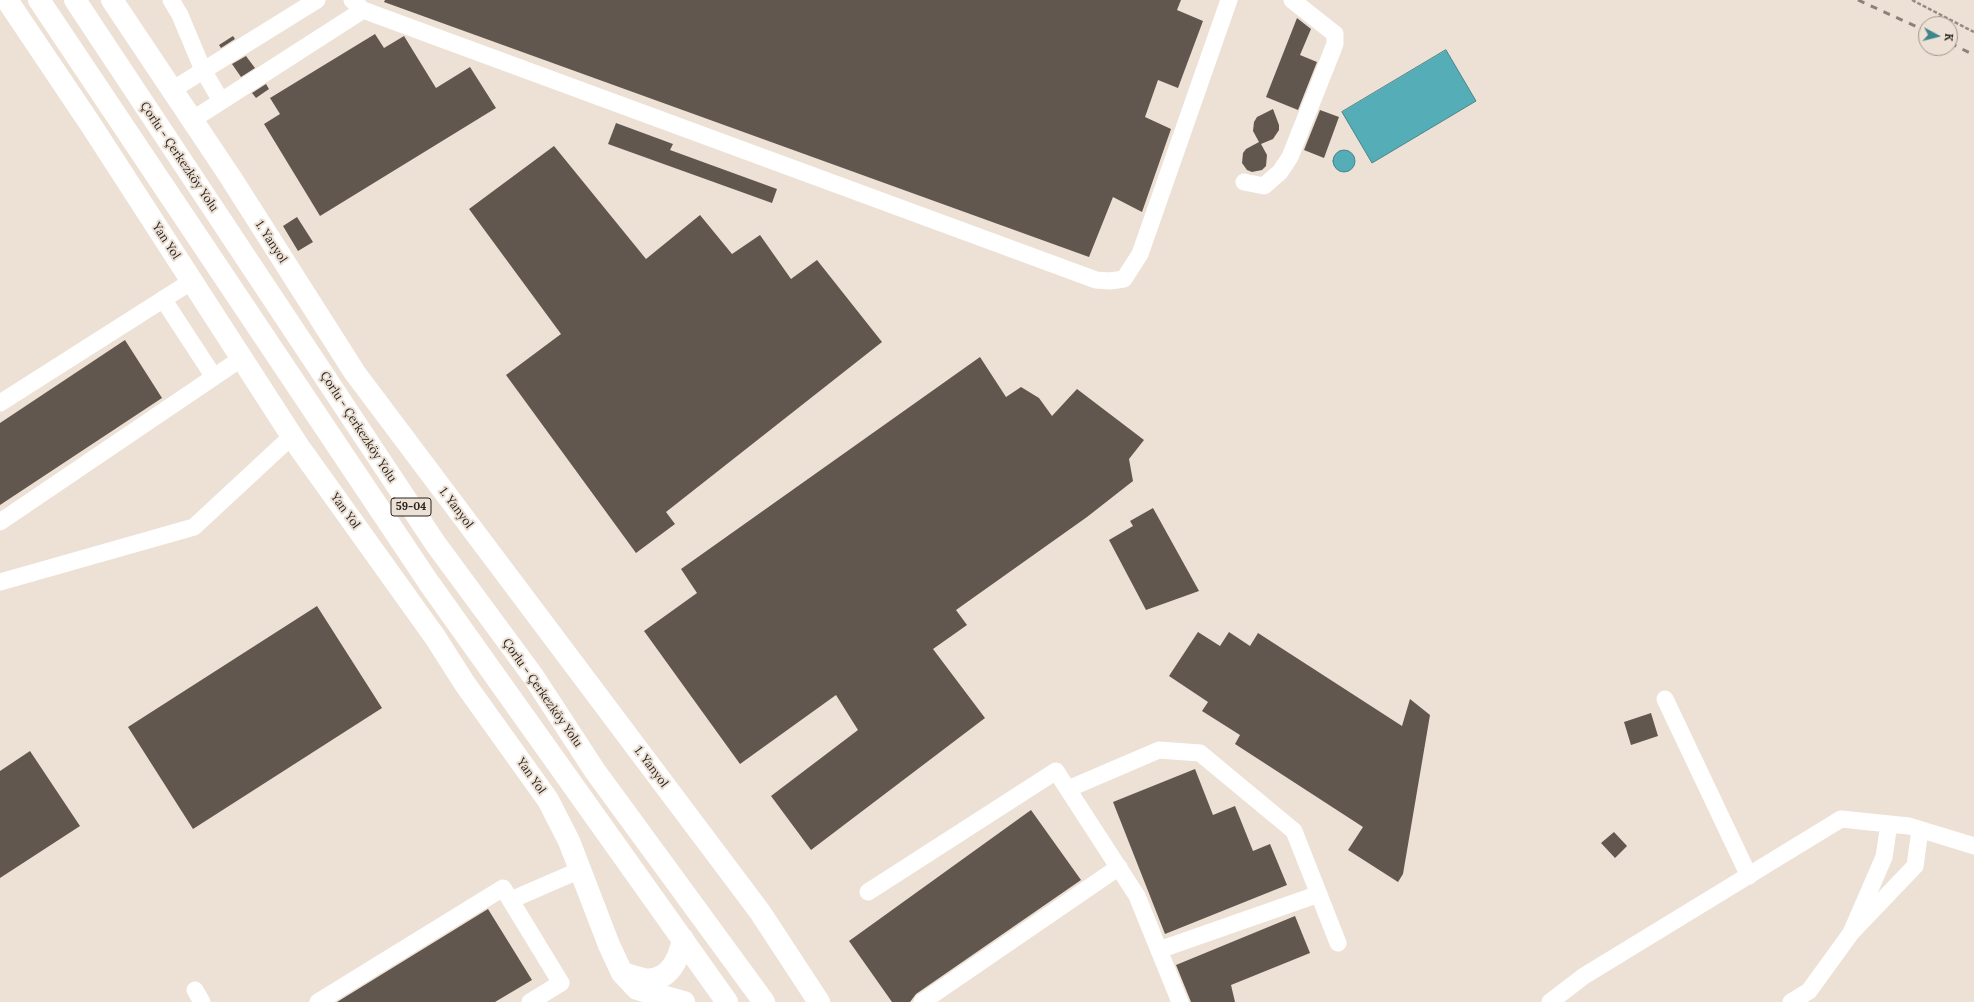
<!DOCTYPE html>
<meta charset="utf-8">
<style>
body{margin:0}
#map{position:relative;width:1974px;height:1002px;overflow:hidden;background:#ede1d5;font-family:Lora,serif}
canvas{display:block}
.north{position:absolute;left:1918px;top:16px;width:40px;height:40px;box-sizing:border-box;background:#ede1d5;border:1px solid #9f958d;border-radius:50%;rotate:97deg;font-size:11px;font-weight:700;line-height:16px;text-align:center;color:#292420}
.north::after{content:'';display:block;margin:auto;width:14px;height:18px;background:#3e868c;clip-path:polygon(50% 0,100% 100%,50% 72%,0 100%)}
</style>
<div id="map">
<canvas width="1974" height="1002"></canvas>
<div class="north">K</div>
</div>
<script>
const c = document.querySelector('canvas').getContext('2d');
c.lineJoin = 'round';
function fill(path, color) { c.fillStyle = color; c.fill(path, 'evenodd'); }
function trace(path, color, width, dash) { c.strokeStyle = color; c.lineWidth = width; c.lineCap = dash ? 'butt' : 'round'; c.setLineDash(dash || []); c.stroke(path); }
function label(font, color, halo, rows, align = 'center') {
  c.font = font + ' Lora,serif'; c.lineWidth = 4; c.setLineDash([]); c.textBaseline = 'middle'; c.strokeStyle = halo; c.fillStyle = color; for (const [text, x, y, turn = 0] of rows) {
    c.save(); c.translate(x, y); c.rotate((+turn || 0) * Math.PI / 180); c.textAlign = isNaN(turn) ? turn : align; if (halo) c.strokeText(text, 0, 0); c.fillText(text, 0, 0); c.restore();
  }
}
const water = new Path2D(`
 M1446 50 1476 101 1372 163 1342 112Z
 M1333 161a11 11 0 1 1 22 0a11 11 0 1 1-22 0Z`);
fill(water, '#55aeb7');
trace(water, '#48858a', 1);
fill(new Path2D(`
 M385 0H1181L1177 10 1203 21 1178 88 1158 80 1145 117 1171 129 1142 212 1113 197 1089 257 384 2Z
 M1297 18 1311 29 1300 55 1317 62 1298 110 1266 97Z
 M375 34 384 48 404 36 436 88 470 67 496 108 320 216 264 124 280 114 270 98Z
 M233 36 235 39 221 48 219 45Z
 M246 56 255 68 241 77 232 64Z
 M266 84 269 89 256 98 252 93Z
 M1273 109 1279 125V130L1273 139 1261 144 1267 155 1266 166 1262 170 1252 172 1247 170 1242 163 1243 153 1246 149 1259 142 1253 131 1254 122 1257 117Z
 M1320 110 1339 117 1324 158 1304 150Z
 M616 123 673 144 670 150 777 189 772 203 608 144Z
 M554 146 646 259 700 215 732 254 760 235 791 279 817 260 882 342 666 512 675 524 636 553 506 375 561 334 469 209Z
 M297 217 313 242 298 251 283 226Z
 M125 340 162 398 0 505V423Z
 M980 357 1006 397 1021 387 1039 398 1052 416 1077 389 1144 440 1129 459 1133 481 1087 517 956 610 967 625 933 649 985 718 811 850 771 796 858 730 836 695 740 764 644 631 697 593 681 569Z
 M1153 508 1199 591 1146 610 1109 540 1133 526 1130 521Z
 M317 606 382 708 193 829 128 727Z
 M1198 632 1220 646 1229 632 1250 646 1258 633 1402 726 1410 699 1430 715 1403 874 1398 882 1348 850 1363 827 1235 744 1240 735 1202 711 1208 702 1169 676Z
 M1651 713 1658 736 1631 745 1624 722Z
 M30 751 80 826 0 878V771Z
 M1195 769 1213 815 1235 806 1253 851 1270 844 1287 885 1165 934 1113 802Z
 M1031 810 1081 880 916 994 910 1002H892L849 941Z
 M1614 832 1627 846 1615 858 1601 843Z
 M488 909 532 980 495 1002H337Z
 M1295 916 1310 953 1231 985 1235 1002H1191L1176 965Z`), '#61574e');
trace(new Path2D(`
 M1912 0 1974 32`), '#948b83', 2.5, [4, 2]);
trace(new Path2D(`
 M171 0 180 15 203 70 221 101
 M352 0 363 10 1096 280 1110 281 1124 279 1140 254 1229 0
 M172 90 317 0
 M192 120 363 10
 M1244 182 1264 186 1280 172 1290 157 1335 44V34L1292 0
 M163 299 214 377
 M0 403 192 281
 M0 522 242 358
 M0 582 194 527 292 436
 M1665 699 1749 876
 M1068 789 1159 750 1200 753 1294 831 1338 943
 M1889 824 1884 857 1851 933 1915 866 1920 830
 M868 892 1056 771 1137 896 1180 1002
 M511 900 580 870
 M1159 950 1319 894
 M195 990 202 1002
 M318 1002 503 888 561 983 530 1002
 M922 1002 1119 867
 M1550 1002 1584 976 1841 819 1909 826 1974 846
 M1791 1002 1809 991 1851 933`), '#fff', 17);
trace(new Path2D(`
 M7 0 91 125 299 447 435 637 465 684 548 800 569 841 609 945 622 973 637 989 684 1002
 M39 0 429 583 727 1002
 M75 0 435 543 533 676 595 771 764 1002
 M112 0 231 178 355 373 760 912 819 1002
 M626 974C632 976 638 978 644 979 669 983 679 959 683 939`), '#fff', 22);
trace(new Path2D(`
 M1858 0 1926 31
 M1950 43 1974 55`), '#8a827a', 3, [7, 7]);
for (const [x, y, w] of [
 [411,507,40]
]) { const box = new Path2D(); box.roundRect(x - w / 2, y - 9, w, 18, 3); c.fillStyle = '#ede1d5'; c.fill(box); trace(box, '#292420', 1); }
label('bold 11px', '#292420', null, [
 ["59-04",411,507]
]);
label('12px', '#292420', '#ede1d5', [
 ["Çorlu - Çerkezköy Yolu",179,157,56],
 ["Yan Yol",166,241,57],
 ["1. Yanyol",271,242,57],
 ["Çorlu - Çerkezköy Yolu",358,427,57],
 ["1. Yanyol",456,508,53],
 ["Yan Yol",345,511,54],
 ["Çorlu - Çerkezköy Yolu",542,693,55],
 ["1. Yanyol",651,767,53],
 ["Yan Yol",531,776,55]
]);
</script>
